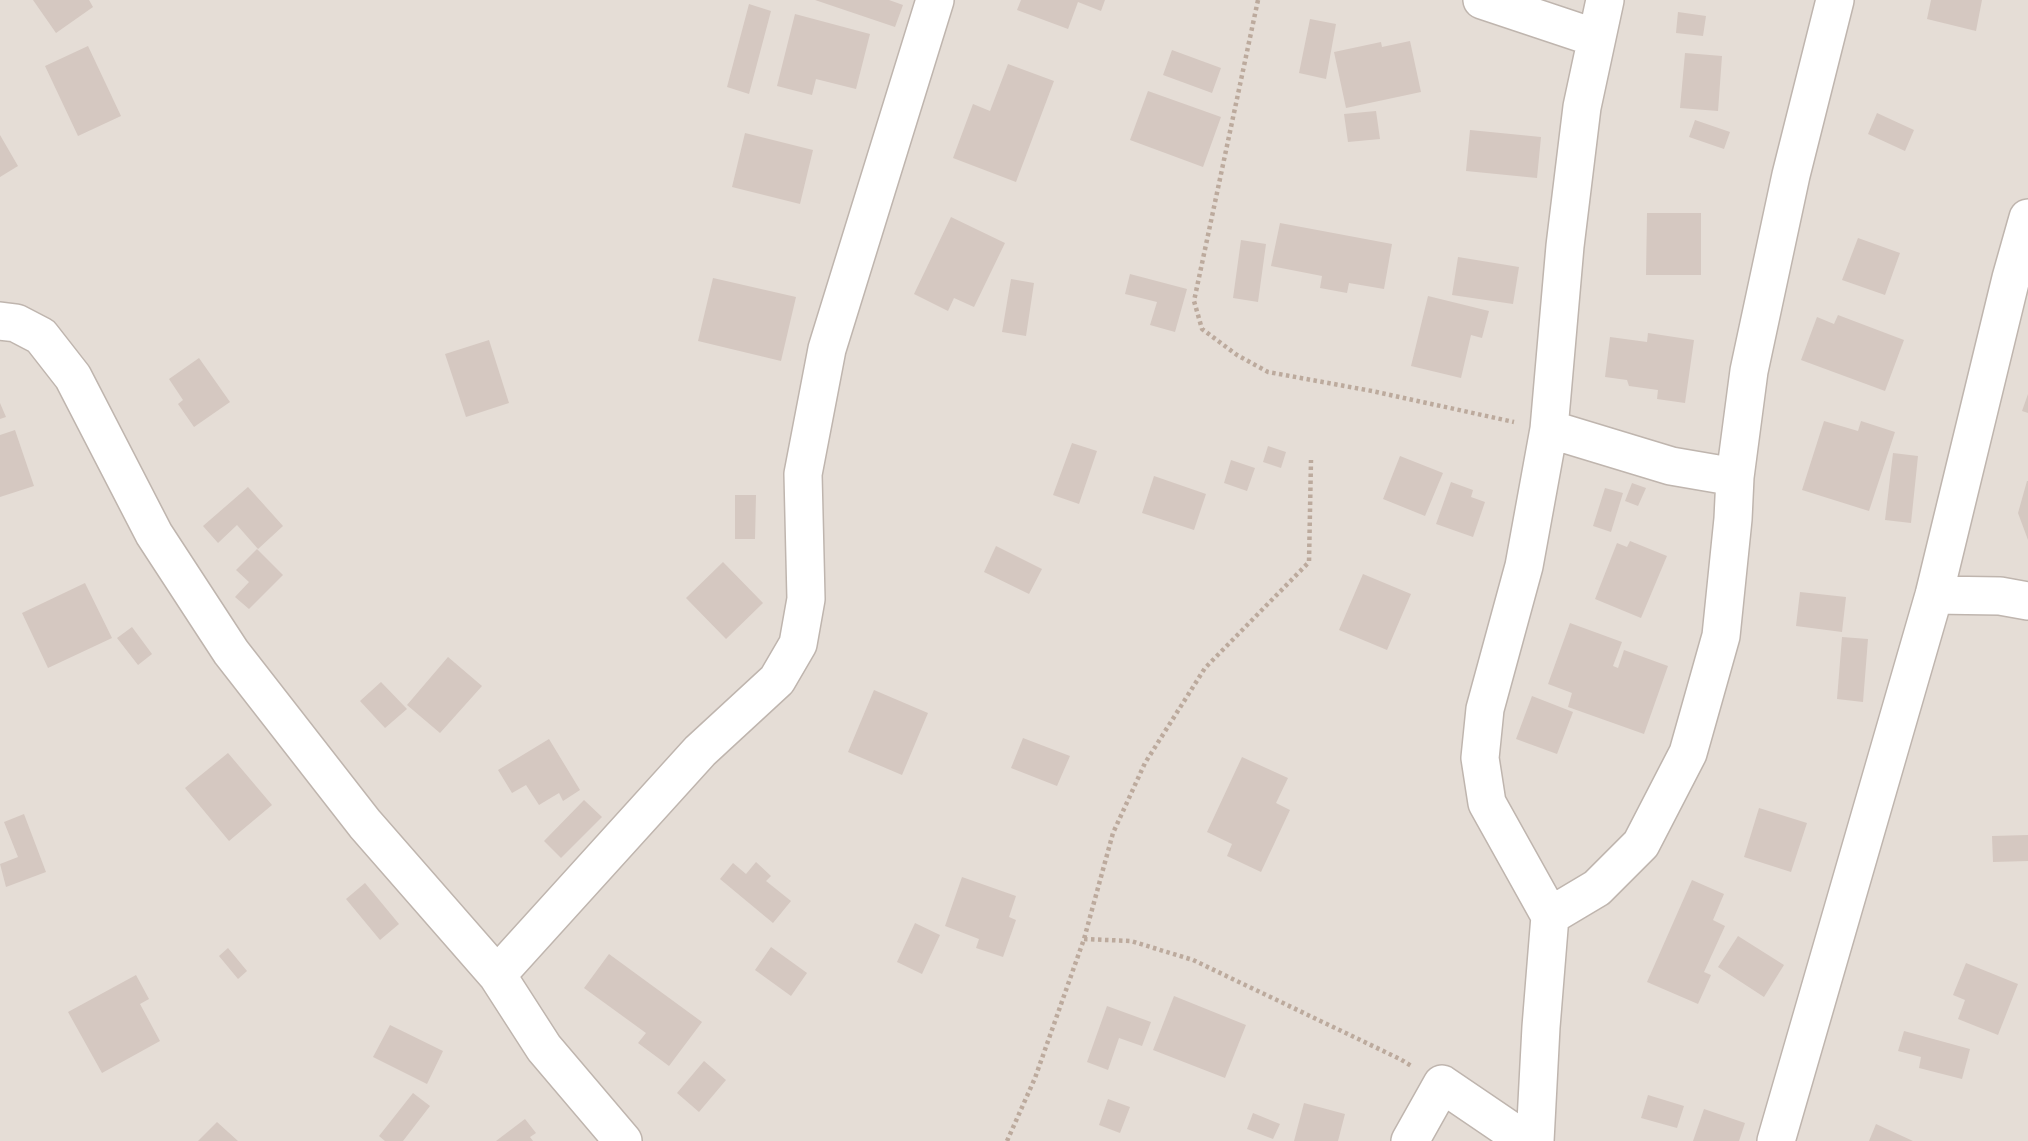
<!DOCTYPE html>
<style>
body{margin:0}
canvas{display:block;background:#f2ece7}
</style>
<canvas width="2028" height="1141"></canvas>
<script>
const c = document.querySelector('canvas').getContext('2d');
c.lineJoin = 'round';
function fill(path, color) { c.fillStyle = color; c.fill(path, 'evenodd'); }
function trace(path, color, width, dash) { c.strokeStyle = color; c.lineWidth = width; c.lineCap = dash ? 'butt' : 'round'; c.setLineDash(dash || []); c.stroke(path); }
fill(new Path2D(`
 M0 0H2028V1141H0Z`), '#e5ddd6');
fill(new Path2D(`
 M33 0H89L93 7 56 33Z
 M815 0H889L903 5 895 27Z
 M1021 0H1105L1101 11 1078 2 1068 29 1017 10Z
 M1931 0H1982L1976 31 1927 19Z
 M749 4 771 11 749 94 727 87Z
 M1678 12 1706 16 1703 36 1676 33Z
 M795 14 870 34 856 89 816 79 812 95 777 86Z
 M1310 19 1336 24 1326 79 1299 73Z
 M1410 41 1421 92 1346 108 1334 52 1381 42 1382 47Z
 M88 46 121 116 78 136 45 66Z
 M1172 50 1221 68 1212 93 1163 75Z
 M1685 53 1722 56 1718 111 1680 108Z
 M1008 64 1054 81 1016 182 953 158 973 104 990 111Z
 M1148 91 1221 117 1203 167 1130 140Z
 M1376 111 1380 139 1348 142 1344 114Z
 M1877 113 1914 130 1905 151 1868 134Z
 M1695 120 1730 132 1724 149 1689 137Z
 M1470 130 1541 137 1537 178 1466 171Z
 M745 133 813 150 800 204 732 187Z
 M0 135 18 166 0 177Z
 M1647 213H1701V275H1646Z
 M951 217 1005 243 974 307 954 298 948 311 914 294Z
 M1280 223 1392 244 1384 289 1349 283 1347 293 1320 288 1322 276 1271 266Z
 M1858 238 1900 253 1885 295 1842 280Z
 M1241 240 1266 244 1258 302 1233 298Z
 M1458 257 1519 267 1513 304 1452 295Z
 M1130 274 1187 289 1175 332 1150 325 1157 302 1125 294Z
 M713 278 796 297 781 361 698 341Z
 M1011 279 1034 283 1026 336 1002 332Z
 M1428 296 1489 311 1482 338 1471 335 1461 378 1411 366Z
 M1838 315 1904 340 1885 391 1801 360 1817 317 1834 324Z
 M1648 333 1694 340 1685 403 1657 399 1658 390 1629 386 1627 380 1605 377 1610 337 1647 342Z
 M489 340 509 403 466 417 445 354Z
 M199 358 230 402 194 427 178 404 183 400 169 379Z
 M2028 394V413L2022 411Z
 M0 403 6 417 0 419Z
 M1824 421 1858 431 1861 421 1895 432 1869 511 1802 490Z
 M15 430 34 486 0 497V435Z
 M1072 443 1097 451 1079 504 1053 495Z
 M1268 446 1286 452 1281 468 1263 462Z
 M1893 453 1918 456 1911 523 1885 520Z
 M1400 456 1443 473 1425 516 1383 499Z
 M1231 460 1255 468 1247 491 1224 483Z
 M1154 476 1206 494 1194 530 1142 513Z
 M2027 481H2028V540L2018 513Z
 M1451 482 1473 490 1471 497 1485 502 1473 537 1436 524Z
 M1632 483 1646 488 1638 506 1625 501Z
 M248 487 283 526 258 549 237 525 218 543 203 526Z
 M1605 488 1623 493 1611 532 1593 526Z
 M735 495H756L755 539H735Z
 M1630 541 1667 556 1641 618 1595 599 1617 543 1627 547Z
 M996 546 1042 569 1029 594 984 572Z
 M257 549 283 575 249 609 235 597 249 582 236 570Z
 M723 562 763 603 726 639 686 598Z
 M1363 574 1411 594 1387 650 1339 630Z
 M85 583 112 638 48 668 22 613Z
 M1800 592 1846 597 1842 632 1796 626Z
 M1570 623 1622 642 1613 666 1618 668 1624 650 1668 666 1644 734 1568 707 1572 693 1548 684Z
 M132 627 152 654 138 665 117 638Z
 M1842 637 1868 639 1863 702 1837 699Z
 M448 657 482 686 440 733 407 705Z
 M381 682 407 709 385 728 360 701Z
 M874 690 928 713 902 775 848 752Z
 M1532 696 1573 712 1557 754 1516 739Z
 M1023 738 1070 756 1057 786 1011 768Z
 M549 739 580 790 563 801 559 793 539 805 526 785 512 793 498 770Z
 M228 753 272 805 229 841 185 788Z
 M1242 757 1288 778 1276 803 1290 810 1261 872 1227 856 1232 844 1207 832Z
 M584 800 602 817 561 858 544 841Z
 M1759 808 1807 823 1791 872 1744 857Z
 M24 814 46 872 6 887 0 864 18 857 4 822Z
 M2028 835V861L1993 862 1992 836Z
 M756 862 771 876 766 881 791 901 773 923 720 879 733 863 746 874Z
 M962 877 1016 896 1009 917 1016 920 1003 957 976 948 979 939 945 926Z
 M1692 880 1724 894 1713 920 1725 926 1704 972 1711 975 1698 1004 1647 982Z
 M365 883 399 924 380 940 346 899Z
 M915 923 940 935 922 974 897 962Z
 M1738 936 1784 965 1764 997 1718 967Z
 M771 947 807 973 791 996 755 970Z
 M228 948 247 971 238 979 219 956Z
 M609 954 702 1022 669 1066 638 1043 646 1033 584 988Z
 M1966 963 2018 984 1998 1035 1958 1019 1965 1000 1953 995Z
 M136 975 149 999 140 1004 160 1041 102 1073 68 1012Z
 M1174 996 1246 1025 1225 1078 1153 1050Z
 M1107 1006 1151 1022 1142 1046 1119 1038 1108 1070 1087 1062Z
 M390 1025 443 1051 427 1084 373 1057Z
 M1904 1031 1970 1049 1962 1079 1919 1068 1921 1057 1898 1051Z
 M704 1061 726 1080 699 1112 677 1093Z
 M413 1093 430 1106 403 1141H385L379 1136Z
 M1648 1095 1684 1106 1677 1128 1641 1118Z
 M1108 1099 1130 1107 1120 1133 1099 1125Z
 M1304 1103 1345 1114 1338 1141H1294Z
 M1704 1109 1745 1123 1739 1141H1693Z
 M1253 1113 1280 1124 1273 1139 1247 1129Z
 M525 1119 536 1133 530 1137 533 1141H496Z
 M217 1122 238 1141H198Z
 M1876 1124 1913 1141H1869Z`), '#d5c8c1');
const minor = new Path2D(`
 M1482 0 1596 38
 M0 321 16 323 41 336 73 377 154 534 231 652 365 824 497 975 544 1048 623 1141
 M1549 429 1671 466 1735 477
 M1934 595 2000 596 2028 601
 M1550 916 1597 888 1641 844 1688 753 1721 636 1733 519 1735 477 1749 371 1791 175 1835 0
 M497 975 700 751 777 680 798 644 806 599 803 474 827 349 935 0
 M1410 1141 1442 1084 1526 1141
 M1535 1141 1541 1027 1550 916 1487 803 1480 758 1485 709 1524 566 1549 429 1565 246 1582 107 1605 0
 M1776 1141 1934 595 2011 278 2028 218`);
trace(minor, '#bfb5ae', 40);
trace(new Path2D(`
 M1258 0 1194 301 1202 329 1237 355 1268 372 1372 391 1514 422
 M1084 939 1131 941 1193 960 1400 1059 1413 1067
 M1007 1141 1035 1078 1084 939 1113 833 1145 763 1205 668 1309 562 1311 460`), '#bcaa9d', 4.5, [3.5, 3.5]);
trace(minor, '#fff', 37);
</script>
